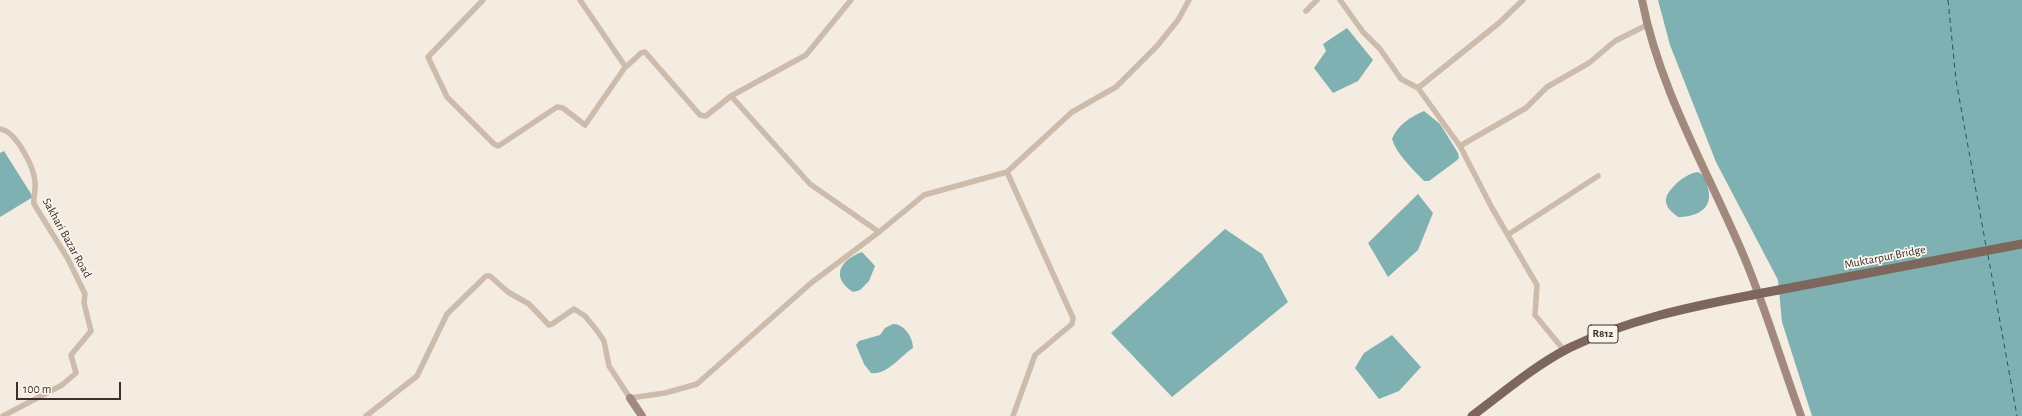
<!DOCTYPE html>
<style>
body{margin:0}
#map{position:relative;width:2022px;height:416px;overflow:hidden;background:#f4ebe1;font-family:"Alegreya Sans",sans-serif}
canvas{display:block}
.scale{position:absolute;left:16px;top:382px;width:105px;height:18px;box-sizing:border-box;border:2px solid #3b302b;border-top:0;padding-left:5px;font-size:12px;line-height:14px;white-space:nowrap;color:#3b302b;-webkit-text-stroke:3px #fbf5ee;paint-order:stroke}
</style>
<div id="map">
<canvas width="2022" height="416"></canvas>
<div class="scale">100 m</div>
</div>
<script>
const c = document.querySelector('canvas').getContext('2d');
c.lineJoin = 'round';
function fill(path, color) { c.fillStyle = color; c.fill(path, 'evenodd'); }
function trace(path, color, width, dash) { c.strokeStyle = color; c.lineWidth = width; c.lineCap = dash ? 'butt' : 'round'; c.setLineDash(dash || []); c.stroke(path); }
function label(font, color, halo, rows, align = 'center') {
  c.font = font + ' "Alegreya Sans",sans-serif'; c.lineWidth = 3.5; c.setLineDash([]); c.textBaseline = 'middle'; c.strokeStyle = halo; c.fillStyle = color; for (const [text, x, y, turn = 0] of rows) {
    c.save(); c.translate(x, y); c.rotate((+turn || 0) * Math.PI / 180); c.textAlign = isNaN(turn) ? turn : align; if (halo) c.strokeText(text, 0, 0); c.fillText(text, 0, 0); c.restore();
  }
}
fill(new Path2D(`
 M1658 0H2022V416H1812L1782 322 1778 280 1716 162 1670 45Z
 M1347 28 1373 60 1358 81 1333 93 1314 68 1326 51 1323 44Z
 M1424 111 1440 124 1458 153 1459 158 1456 161 1429 181H1424C1413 169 1397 155 1392 139 1398 124 1411 117 1424 111Z
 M4 151 33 197 0 217V153Z
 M1698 172C1704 175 1706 179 1707 185 1715 207 1699 217 1678 217 1660 204 1664 195 1678 182 1684 177 1691 173 1698 172Z
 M1418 194 1433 213 1418 250 1388 277 1368 243Z
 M1225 229 1262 254 1288 302 1172 397 1111 333Z
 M862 252 875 266 869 281 860 290 853 292C830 277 840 260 862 252Z
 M893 324C904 324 913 337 913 348 900 356 888 375 871 373L864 364 856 345 859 341 880 335 885 328Z
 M1392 335 1421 367 1399 391 1379 399 1355 368 1364 353Z`), '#7fb0b2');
trace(new Path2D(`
 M1948 0 1956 80 1986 246
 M1988 255 2017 416`), '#1f5a5e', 1, [5, 4]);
trace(new Path2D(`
 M483 0 428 57 447 97 494 144 498 146 503 143 557 107 563 108 585 125 626 66
 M580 0 625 66H627L641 53 645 52 700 115 706 116 731 96 810 184 879 232
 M1340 0 1363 32 1380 49 1401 79 1418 88 1460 146
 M1306 11 1317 0
 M1418 88 1499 23 1523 0
 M731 96 806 55 851 0
 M0 129C16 131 34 167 35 182 36 190 33 196 34 204L68 259 85 294 84 303 91 331 71 355 76 373 62 385 3 416
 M1509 234 1598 176
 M1568 349H1563L1535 315 1537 285 1492 208 1460 146 1526 108 1547 87 1589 63 1615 41 1647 25
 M366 416 417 376 447 314 486 276H490L508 292 529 304 549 325 552 324 574 309 585 316 598 332 604 341 609 366 630 398 665 393 697 384 811 283 879 232 924 195 1007 172
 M1013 416 1035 355 1072 324 1073 318 1007 172 1072 112 1116 87 1157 46 1178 20 1189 0`), '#cdbbac', 5.5);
trace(new Path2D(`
 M1642 0C1660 92 1709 173 1745 259 1766 310 1782 364 1801 416
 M630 398 642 416`), '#a18a7d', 8);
trace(new Path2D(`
 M1472 416C1503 393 1534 366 1569 348 1627 320 1689 307 1752 295`), '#7d675c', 9);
trace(new Path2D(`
 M1752 295 2022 244`), '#7d675c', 9);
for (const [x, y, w] of [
 [1603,334,30]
]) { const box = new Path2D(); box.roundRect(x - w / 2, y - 9, w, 18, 3); c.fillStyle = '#fbf5ee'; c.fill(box); trace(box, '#3b302b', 1); }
label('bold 11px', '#3b302b', null, [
 ["R812",1603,334]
]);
label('12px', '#3b302b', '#fbf5ee', [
 ["Sakhari Bazar Road",67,238,61],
 ["Muktarpur Bridge",1885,257,-11]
]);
</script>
